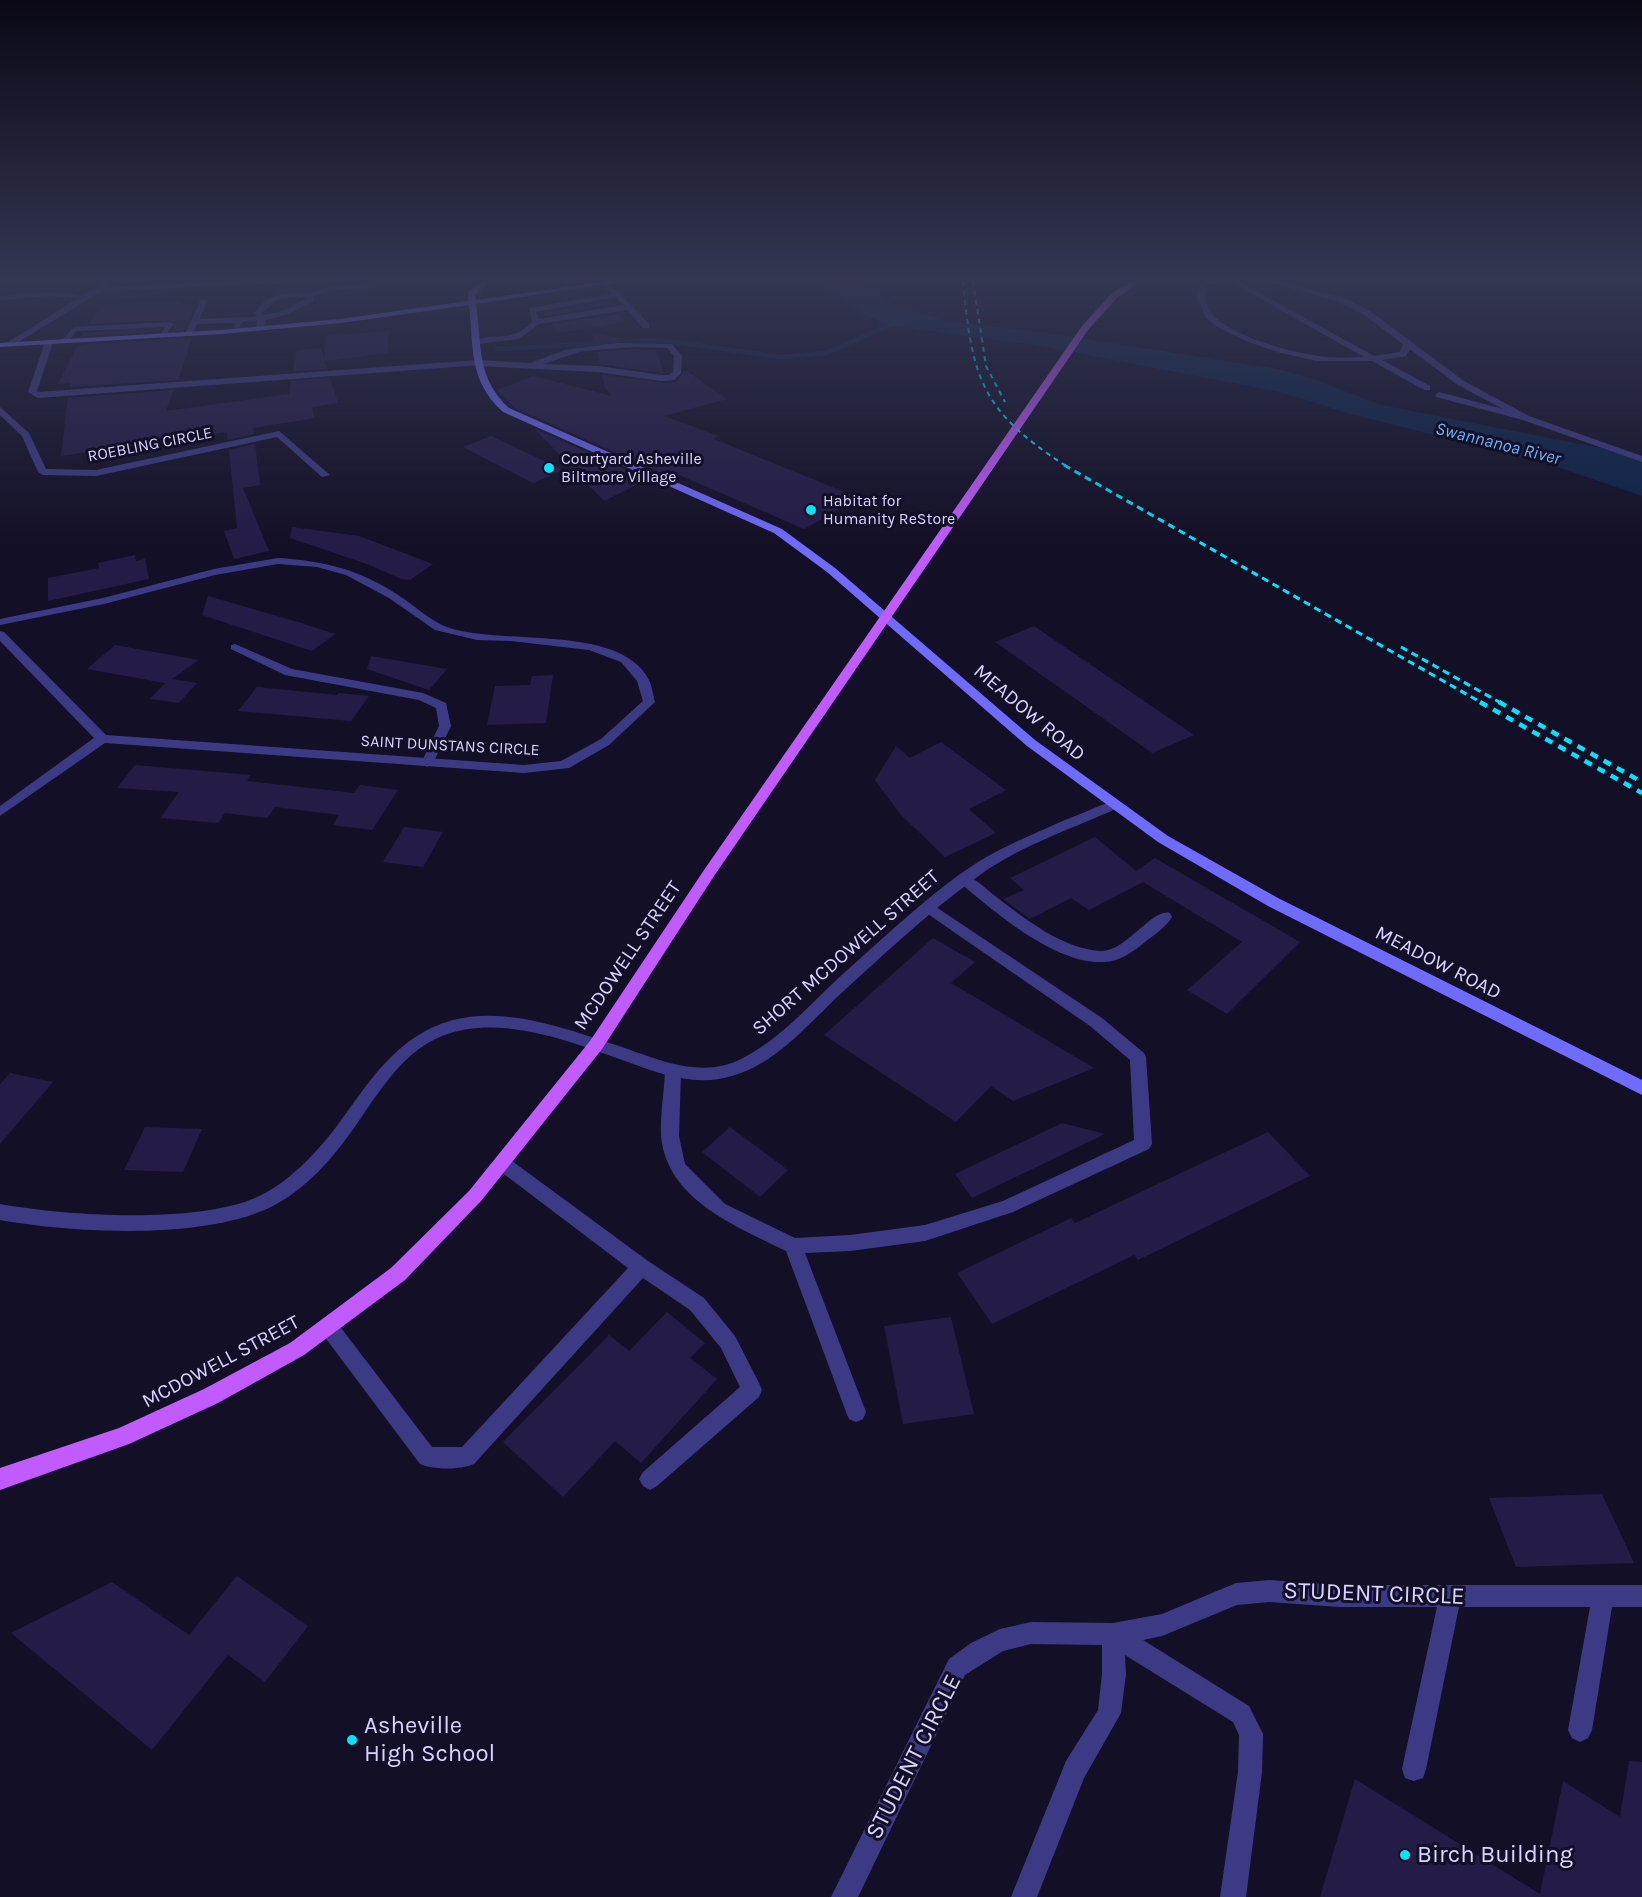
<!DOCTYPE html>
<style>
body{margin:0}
canvas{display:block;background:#130f26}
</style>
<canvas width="1642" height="1897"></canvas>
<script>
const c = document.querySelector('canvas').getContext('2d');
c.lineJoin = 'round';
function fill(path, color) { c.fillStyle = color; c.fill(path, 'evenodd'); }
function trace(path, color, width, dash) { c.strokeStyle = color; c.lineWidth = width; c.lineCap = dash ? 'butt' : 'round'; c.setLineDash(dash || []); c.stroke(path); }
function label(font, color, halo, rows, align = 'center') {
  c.font = font + ' Karla,sans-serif'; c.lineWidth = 6; c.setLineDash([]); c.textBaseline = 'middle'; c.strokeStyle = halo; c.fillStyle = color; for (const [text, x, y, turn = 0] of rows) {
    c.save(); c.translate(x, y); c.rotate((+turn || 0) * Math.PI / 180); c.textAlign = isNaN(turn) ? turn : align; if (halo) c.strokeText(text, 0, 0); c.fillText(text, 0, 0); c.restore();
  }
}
fill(new Path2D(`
 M815 281H856L893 304 945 321 1040 332 1278 369 1313 379 1381 405 1626 453 1642 462V496L1552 465 1351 414 1280 392 1036 345 886 325 852 307Z`), '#0c2248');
trace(new Path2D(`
 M626 341 661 340 781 357 826 353 899 321
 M497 349 604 343`), '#0c2248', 4.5);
fill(new Path2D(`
 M182 301 179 305 196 304 184 330 172 331 176 323 170 320 89 324 104 304Z
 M606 301 610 305 545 316 543 313Z
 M617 314 625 322 558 333 551 324Z
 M161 329 160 331 82 336 84 333Z
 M389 331 388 353 325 361 327 369 293 371 297 350 321 348 324 358 326 336Z
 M592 333 637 341 595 344Z
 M192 338 178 380 70 387V383L58 384 78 345Z
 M634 349 656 350 664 373 600 364 597 352Z
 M685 370 727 399 664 416 718 436 714 439 859 498 804 529 668 470 661 473 515 408 497 390 533 376 612 396 605 388 602 375 667 383 676 382Z
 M330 378 338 403 312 407 315 418 253 428 254 434 228 440 227 432 61 456 68 398 174 390 166 411 289 394 291 381Z
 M535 429 648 479 604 501Z
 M491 436 563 470 533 483 463 447Z
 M255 444 260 485 243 488 269 551 234 559 224 531 237 528 229 450Z
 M292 527 359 536 433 564 410 580 401 579 367 564 290 538Z
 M135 555 136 561 145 559 149 579 48 601V578L99 568 98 563Z
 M208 596 298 622 335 634 312 651 202 615Z
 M1034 626 1053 639 1194 735 1152 753 995 642Z
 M115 645 199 660 172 679 197 683 179 703 150 699 165 683 87 669Z
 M371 656 447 669 429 690 367 669Z
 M553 675 546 723 487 725 495 686 530 685 532 676Z
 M257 687 337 695 339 693 369 696 351 721 238 711Z
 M941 742 1006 790 969 809 996 833 945 857 900 814 875 780 896 746 910 758Z
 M135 765 251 775 247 781 354 793 360 785 398 790 372 830 333 825 339 815 275 807 267 818 225 813 218 823 160 818 179 792 117 788Z
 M404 827 443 832 423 867 383 862Z
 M1095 837 1136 871 1155 858 1300 942 1227 1014 1187 990 1242 942 1143 882 1089 910 1071 898 1030 919 1003 899 1024 890 1010 878Z
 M933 938 975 962 951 983 1094 1068 1013 1101 991 1086 956 1122 824 1035Z
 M10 1073 53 1082 0 1144V1084Z
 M1062 1123 1105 1134 972 1198 955 1174Z
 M145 1127 202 1129 183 1172 124 1170Z
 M730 1127 788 1170 760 1197 702 1152Z
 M1268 1132 1310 1176 1138 1260 1134 1255 992 1324 957 1273 1071 1218 1075 1223Z
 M667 1312 705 1343 690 1358 717 1379 641 1463 615 1441 563 1497 503 1442 609 1335 629 1351Z
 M951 1317 974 1414 903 1424 884 1326Z
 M1602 1494 1634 1563 1516 1567 1489 1498Z
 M237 1576 308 1626 265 1682 228 1655 152 1750 11 1633 112 1582 189 1635Z
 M1629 1761 1642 1762V1897H1320L1355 1779 1540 1894 1563 1781 1620 1817Z`), '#241b47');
fill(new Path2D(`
 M607 281 649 324V328H643L627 310 539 324 519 339 477 344 473 342C492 330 509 346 532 322L529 308 612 294 603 283ZM616 297 623 305 539 319 536 312Z
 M373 284 376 288 331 290 313 296 314 301 288 314 266 320 263 330 256 328 257 321 243 322 237 329 233 327 235 323 197 324 192 336 185 334 201 299 208 301 199 319 251 317 257 316 254 313 266 300 280 294 308 293 330 286ZM294 297 307 298 283 311 264 315 262 313 277 300Z
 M49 292 94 297 90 299 49 296 0 300V296Z
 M170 322 174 324 164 337 160 335 165 327 76 331 68 343 61 341 74 327Z
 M49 340 53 342 37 391 42 395 38 398 28 392 45 342Z
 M617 343 672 344 682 356 681 373 674 380 661 381 598 372 478 366 474 363 478 360 530 363 565 350ZM634 347 667 348 674 356 673 372 669 375H661L598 366 543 364 582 351Z
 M235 644 292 669 423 693 446 703 451 726 433 763 427 767 421 763 439 726 436 708 419 700 285 675 231 649V645Z
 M965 875C977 879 988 891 999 899 1028 921 1062 948 1100 951 1126 953 1151 908 1170 913L1172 917C1166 927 1154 935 1145 942 1134 951 1119 962 1104 962 1056 965 995 912 960 883L958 880Z
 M930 903 1102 1018 1144 1053 1146 1057 1152 1144 1149 1149 1013 1212 925 1241 850 1251 805 1253 866 1412 863 1419 856 1422 849 1419 846 1412 786 1251C736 1226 667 1200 661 1136 660 1115 664 1093 665 1072L667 1067 673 1066 679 1067 681 1072 679 1136 685 1164 725 1204 795 1238 850 1235 925 1225 1003 1201 1134 1140 1130 1060 1090 1026 925 912 923 908Z
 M502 1156 508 1158 648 1261 704 1298 735 1336 759 1383 762 1390 759 1397 657 1486 650 1490 643 1486 639 1479 643 1472 740 1387 721 1348 690 1310 643 1278 474 1464C460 1470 434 1470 420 1464L321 1332 318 1326 321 1320 328 1317 335 1320 432 1447H462L628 1268 496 1168 493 1163 496 1158Z
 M1269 1580 1340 1585H1642V1607H1612L1592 1730 1588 1738 1580 1742 1572 1738 1568 1730 1590 1607H1459L1426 1769 1423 1778 1414 1781 1405 1778 1402 1769 1437 1607H1340L1269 1602 1237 1605 1162 1636 1143 1640 1249 1706 1263 1734 1262 1772 1246 1897H1220L1238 1772 1239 1735 1233 1722 1125 1655 1126 1674 1121 1713 1084 1778 1037 1897H1011L1066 1761 1098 1710 1102 1674V1645L1031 1644 1003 1651 965 1675 858 1897H831L949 1659 971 1643 1000 1629 1031 1622 1113 1623 1162 1614 1236 1583Z`), '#3d3a85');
fill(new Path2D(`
 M239 281H282L278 283 100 292 12 346 5 344 103 283H109L107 287Z
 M1201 281H1215L1207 284C1204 294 1204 305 1212 314 1230 336 1290 352 1318 356 1333 358 1349 358 1364 357L1229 281H1238L1374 356 1400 352 1403 344 1364 315 1336 301 1265 281H1277L1342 297 1370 311 1464 381 1529 416 1642 456V462L1523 420 1436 397 1435 395 1439 392 1503 409 1458 385 1410 349 1406 356 1382 360 1430 386V390H1424L1372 361H1317L1281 353 1246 341 1216 326 1206 318 1196 295Z
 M478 360 482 363 481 365 38 398 34 395 38 392Z
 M0 407 29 433 46 469 96 470 279 431 330 475 322 477 277 437 96 476 43 475 38 472 22 436 0 415Z
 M278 558C324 561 359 569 398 595 413 604 428 619 444 626 496 647 620 622 649 680 652 686 653 695 655 702L609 745 569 768 524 773 105 743 0 816V806L94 738 0 641V631L4 632 106 735 524 765 561 761 601 739 643 701 637 681 621 662 589 650 511 641 477 640 435 630 389 598 346 575 317 567 278 564 215 575 104 604 0 625V619L103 598 214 569Z
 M1113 801 1120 805 1118 808C1069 830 1016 847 973 880 924 916 880 958 835 999 805 1028 774 1064 732 1076 695 1087 660 1074 625 1061 571 1042 500 1013 442 1036 397 1054 374 1102 346 1139 326 1166 300 1193 269 1208 200 1240 74 1233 0 1220V1204C66 1216 194 1224 255 1198 288 1184 316 1153 337 1126 370 1081 396 1036 453 1020 506 1006 567 1029 616 1045 655 1058 700 1080 741 1059 780 1040 812 1002 844 973 887 935 930 893 978 862 1006 845 1036 833 1065 820 1081 814 1097 806 1113 801Z`), '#3d3a85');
fill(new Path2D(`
 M483 281H491L475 295 476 300 608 281H626L476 304C482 345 476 378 509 408L782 529 835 568 1035 740 1168 836 1278 898 1642 1080V1095L1268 906 1158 842 1027 746 827 572 774 533 503 412C468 380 474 348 469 305L341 323 221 334 0 347V343L221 330 341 319 468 301V292Z`), '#6f6bff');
fill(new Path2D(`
 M1131 281H1140L1117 298 1088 330 714 876 602 1049 481 1201 405 1280 304 1355 218 1403 129 1444 0 1490V1468L119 1428 204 1389 290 1343 391 1268 469 1191 590 1041 704 870 1082 326 1111 294Z`), '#c25bff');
trace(new Path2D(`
 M963 281C972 378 981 411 1066 466
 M973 281 986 366 1005 402`), '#00e5ff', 2, [5, 4.5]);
trace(new Path2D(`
 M1064 465 1482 703
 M1401 647 1501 703`), '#00e5ff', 3, [7, 5]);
trace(new Path2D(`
 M1480 702 1642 793
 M1499 702 1642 782`), '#00e5ff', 4.5, [8, 7]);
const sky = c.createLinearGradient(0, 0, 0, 546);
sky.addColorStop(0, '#0a0815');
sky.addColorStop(0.51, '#333752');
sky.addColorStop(1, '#33375200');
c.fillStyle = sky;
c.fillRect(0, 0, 1642, 546);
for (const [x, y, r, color] of [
 [549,468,6,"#00e5ff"],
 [811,510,6,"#00e5ff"],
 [352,1740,6,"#00e5ff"],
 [1405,1855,6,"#00e5ff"]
]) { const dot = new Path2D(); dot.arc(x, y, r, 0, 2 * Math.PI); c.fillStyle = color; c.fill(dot); trace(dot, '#130f26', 2); }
label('16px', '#d9d4ff', '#130f26', [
 ["ROEBLING CIRCLE",150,445,-11],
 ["SAINT DUNSTANS CIRCLE",450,746,3]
]);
label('16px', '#d9d4ff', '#130f26', [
 ["Courtyard Asheville",561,459],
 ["Biltmore Village",561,477],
 ["Habitat for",823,501],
 ["Humanity ReStore",823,519]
], 'left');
label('italic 18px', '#62b6ff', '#130f26', [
 ["Swannanoa River",1498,444,14]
]);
label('20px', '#d9d4ff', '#130f26', [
 ["MEADOW ROAD",1029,713,40],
 ["SHORT MCDOWELL STREET",846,953,-41],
 ["MCDOWELL STREET",628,956,-56],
 ["MEADOW ROAD",1438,963,27],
 ["MCDOWELL STREET",221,1362,-28]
]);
label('24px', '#d9d4ff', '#130f26', [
 ["STUDENT CIRCLE",1374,1594,2],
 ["STUDENT CIRCLE",914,1757,-63]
]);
label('24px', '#d9d4ff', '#130f26', [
 ["Asheville",364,1726],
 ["High School",364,1754],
 ["Birch Building",1417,1855]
], 'left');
</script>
